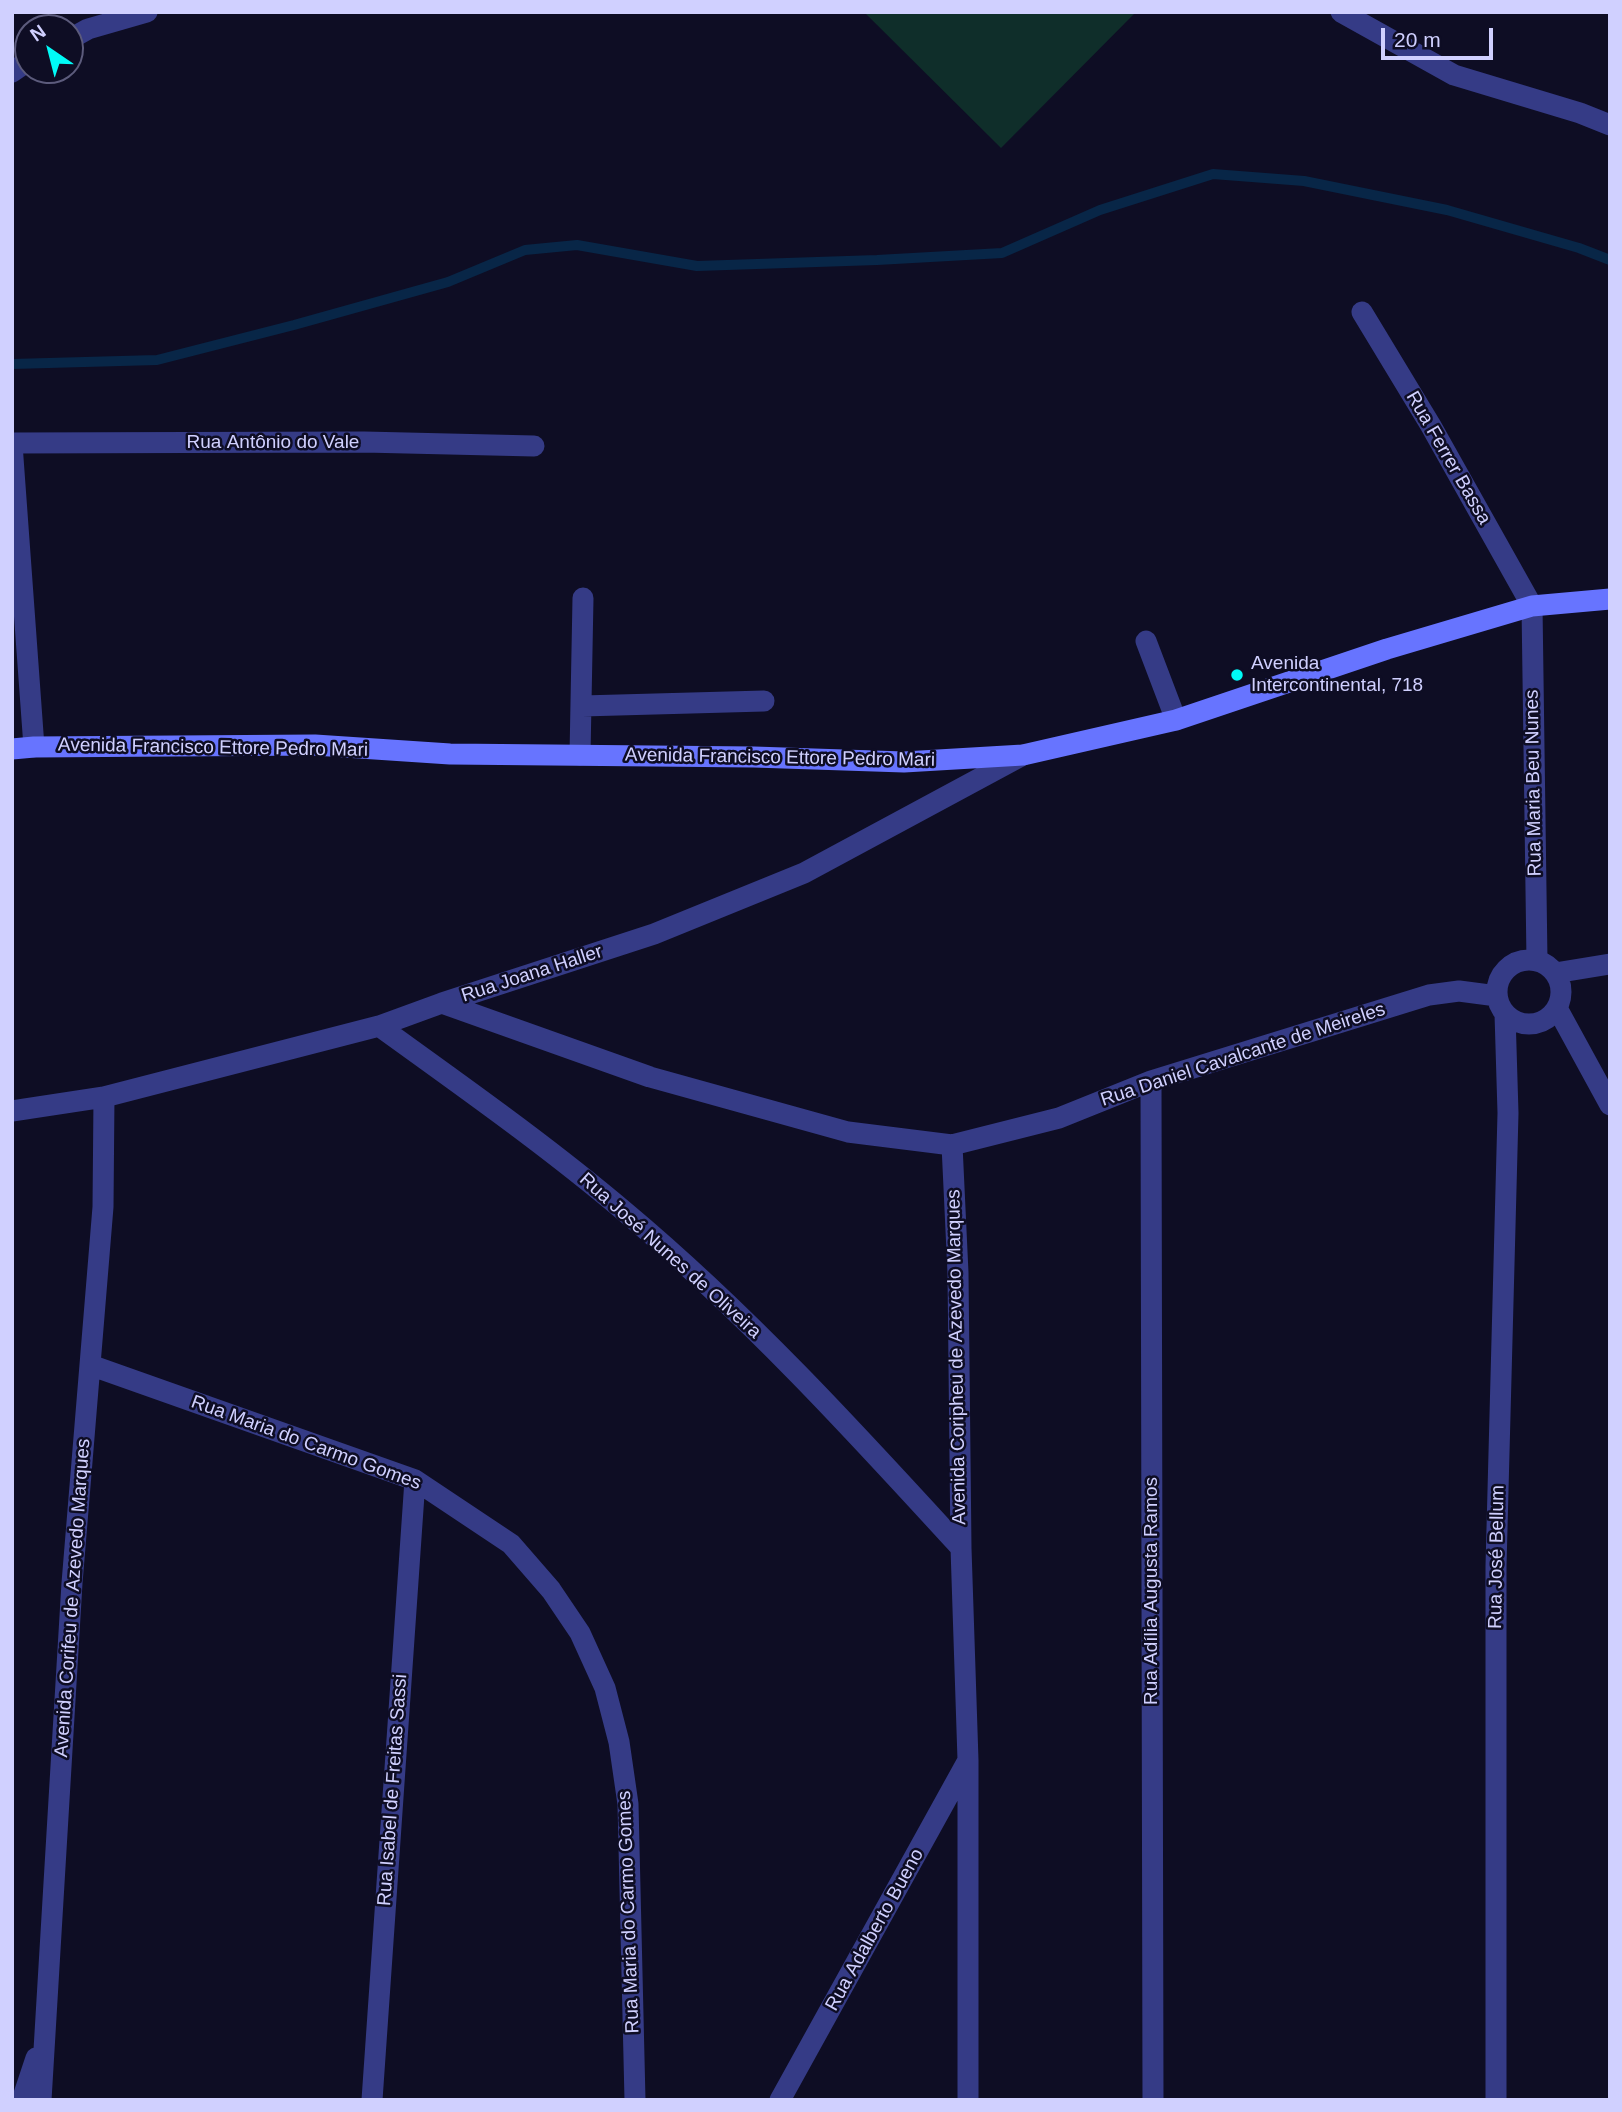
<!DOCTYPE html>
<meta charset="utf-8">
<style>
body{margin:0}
#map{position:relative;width:1622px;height:2112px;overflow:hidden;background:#0e0d24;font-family:Helvetica,sans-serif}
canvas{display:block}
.frame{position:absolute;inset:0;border:14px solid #d0d0ff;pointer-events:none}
.north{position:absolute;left:14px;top:14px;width:70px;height:70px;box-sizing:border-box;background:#0e0d24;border:2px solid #5c5b7c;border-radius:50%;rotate:325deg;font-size:19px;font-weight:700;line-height:28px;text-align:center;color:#d0d0ff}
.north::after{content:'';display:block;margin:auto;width:24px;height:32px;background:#00fbf7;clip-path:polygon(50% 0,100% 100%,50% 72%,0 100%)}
.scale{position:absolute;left:1381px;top:28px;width:112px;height:32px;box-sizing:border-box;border:4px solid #d0d0ff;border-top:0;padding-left:9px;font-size:21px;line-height:24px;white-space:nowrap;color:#d0d0ff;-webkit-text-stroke:5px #0e0d24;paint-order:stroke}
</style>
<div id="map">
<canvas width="1622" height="2112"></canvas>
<div class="frame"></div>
<div class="north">N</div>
<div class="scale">20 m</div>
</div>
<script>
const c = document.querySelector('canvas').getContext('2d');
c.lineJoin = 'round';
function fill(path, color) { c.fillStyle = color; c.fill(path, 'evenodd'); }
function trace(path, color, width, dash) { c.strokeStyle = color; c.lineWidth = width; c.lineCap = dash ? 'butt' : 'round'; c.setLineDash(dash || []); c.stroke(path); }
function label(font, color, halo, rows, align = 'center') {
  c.font = font + ' Helvetica,sans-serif'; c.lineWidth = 5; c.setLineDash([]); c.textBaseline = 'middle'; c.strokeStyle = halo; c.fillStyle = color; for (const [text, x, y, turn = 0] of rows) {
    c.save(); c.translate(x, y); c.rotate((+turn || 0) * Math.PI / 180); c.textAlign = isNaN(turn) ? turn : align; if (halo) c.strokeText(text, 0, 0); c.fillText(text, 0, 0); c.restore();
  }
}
fill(new Path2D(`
 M864 12H1136L1001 148Z`), '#0f2e2a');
trace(new Path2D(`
 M12 364 157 360 294 325 448 282 525 250 577 245 697 266 877 260 1002 253 1100 210 1213 174 1304 181 1447 210 1579 248 1610 260`), '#082647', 10);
trace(new Path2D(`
 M582 706 764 701
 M580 755 583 598`), '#353b86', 21);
trace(new Path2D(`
 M1341 12 1454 75 1580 113 1610 125
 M70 39 88 29 147 12
 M12 72 28 61
 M1362 312 1431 426 1532 606 1537 961
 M12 443 364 442 534 446
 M12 444 34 747
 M1146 641 1176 720
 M1497 992a32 32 0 1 1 64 0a32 32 0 1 1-64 0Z
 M1555 973 1610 964
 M442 1003 650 1077 848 1132 952 1145 958 1273 961 1548 968 1760V2100
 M1557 1008 1610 1105
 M379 1026C462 1086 546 1145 624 1211 746 1313 854 1431 961 1548
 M1151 1081 1153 2100
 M12 1111 104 1097 379 1026 442 1003 654 934 804 873 1023 755
 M952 1145 1059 1118 1151 1081 1429 995 1459 991 1497 996
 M90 1365 415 1480 511 1544 551 1590 580 1633 605 1688 619 1742 628 1804 635 2100
 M22 2100 36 2058
 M41 2100 72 1583 103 1207 104 1097
 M372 2100 415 1480
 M780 2100 967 1762
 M1496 2100V1566L1508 1113 1505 1014`), '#353b86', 21);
trace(new Path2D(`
 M12 749 34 747 315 745 450 754 754 757 904 762 1023 755 1176 720 1387 649 1532 606 1610 599`), '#6774ff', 21);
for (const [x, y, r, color] of [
 [1237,675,7,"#00fbf7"]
]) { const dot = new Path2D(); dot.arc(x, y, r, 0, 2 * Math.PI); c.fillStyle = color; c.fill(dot); trace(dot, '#0e0d24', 2.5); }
label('19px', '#d0d0ff', '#0e0d24', [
 ["Rua Antônio do Vale",273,443],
 ["Rua Ferrer Bassa",1448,458,60],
 ["Avenida Francisco Ettore Pedro Mari",213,748,1],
 ["Avenida Francisco Ettore Pedro Mari",780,758,1],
 ["Rua Maria Beu Nunes",1534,783,-91],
 ["Rua Joana Haller",532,974,-18],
 ["Rua Daniel Cavalcante de Meireles",1243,1055,-18],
 ["Rua José Nunes de Oliveira",670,1256,42],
 ["Avenida Coripheu de Azevedo Marques",957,1357,-91],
 ["Rua Maria do Carmo Gomes",306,1443,20],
 ["Rua José Bellum",1497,1557,-89],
 ["Rua Adília Augusta Ramos",1152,1591,-90],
 ["Avenida Corifeu de Azevedo Marques",73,1598,-86],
 ["Rua Isabel de Freitas Sassi",393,1790,-86],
 ["Rua Maria do Carmo Gomes",629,1912,-92],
 ["Rua Adalberto Bueno",875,1930,-61]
]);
label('19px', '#d0d0ff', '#0e0d24', [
 ["Avenida",1251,664],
 ["Intercontinental, 718",1251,686]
], 'left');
</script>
